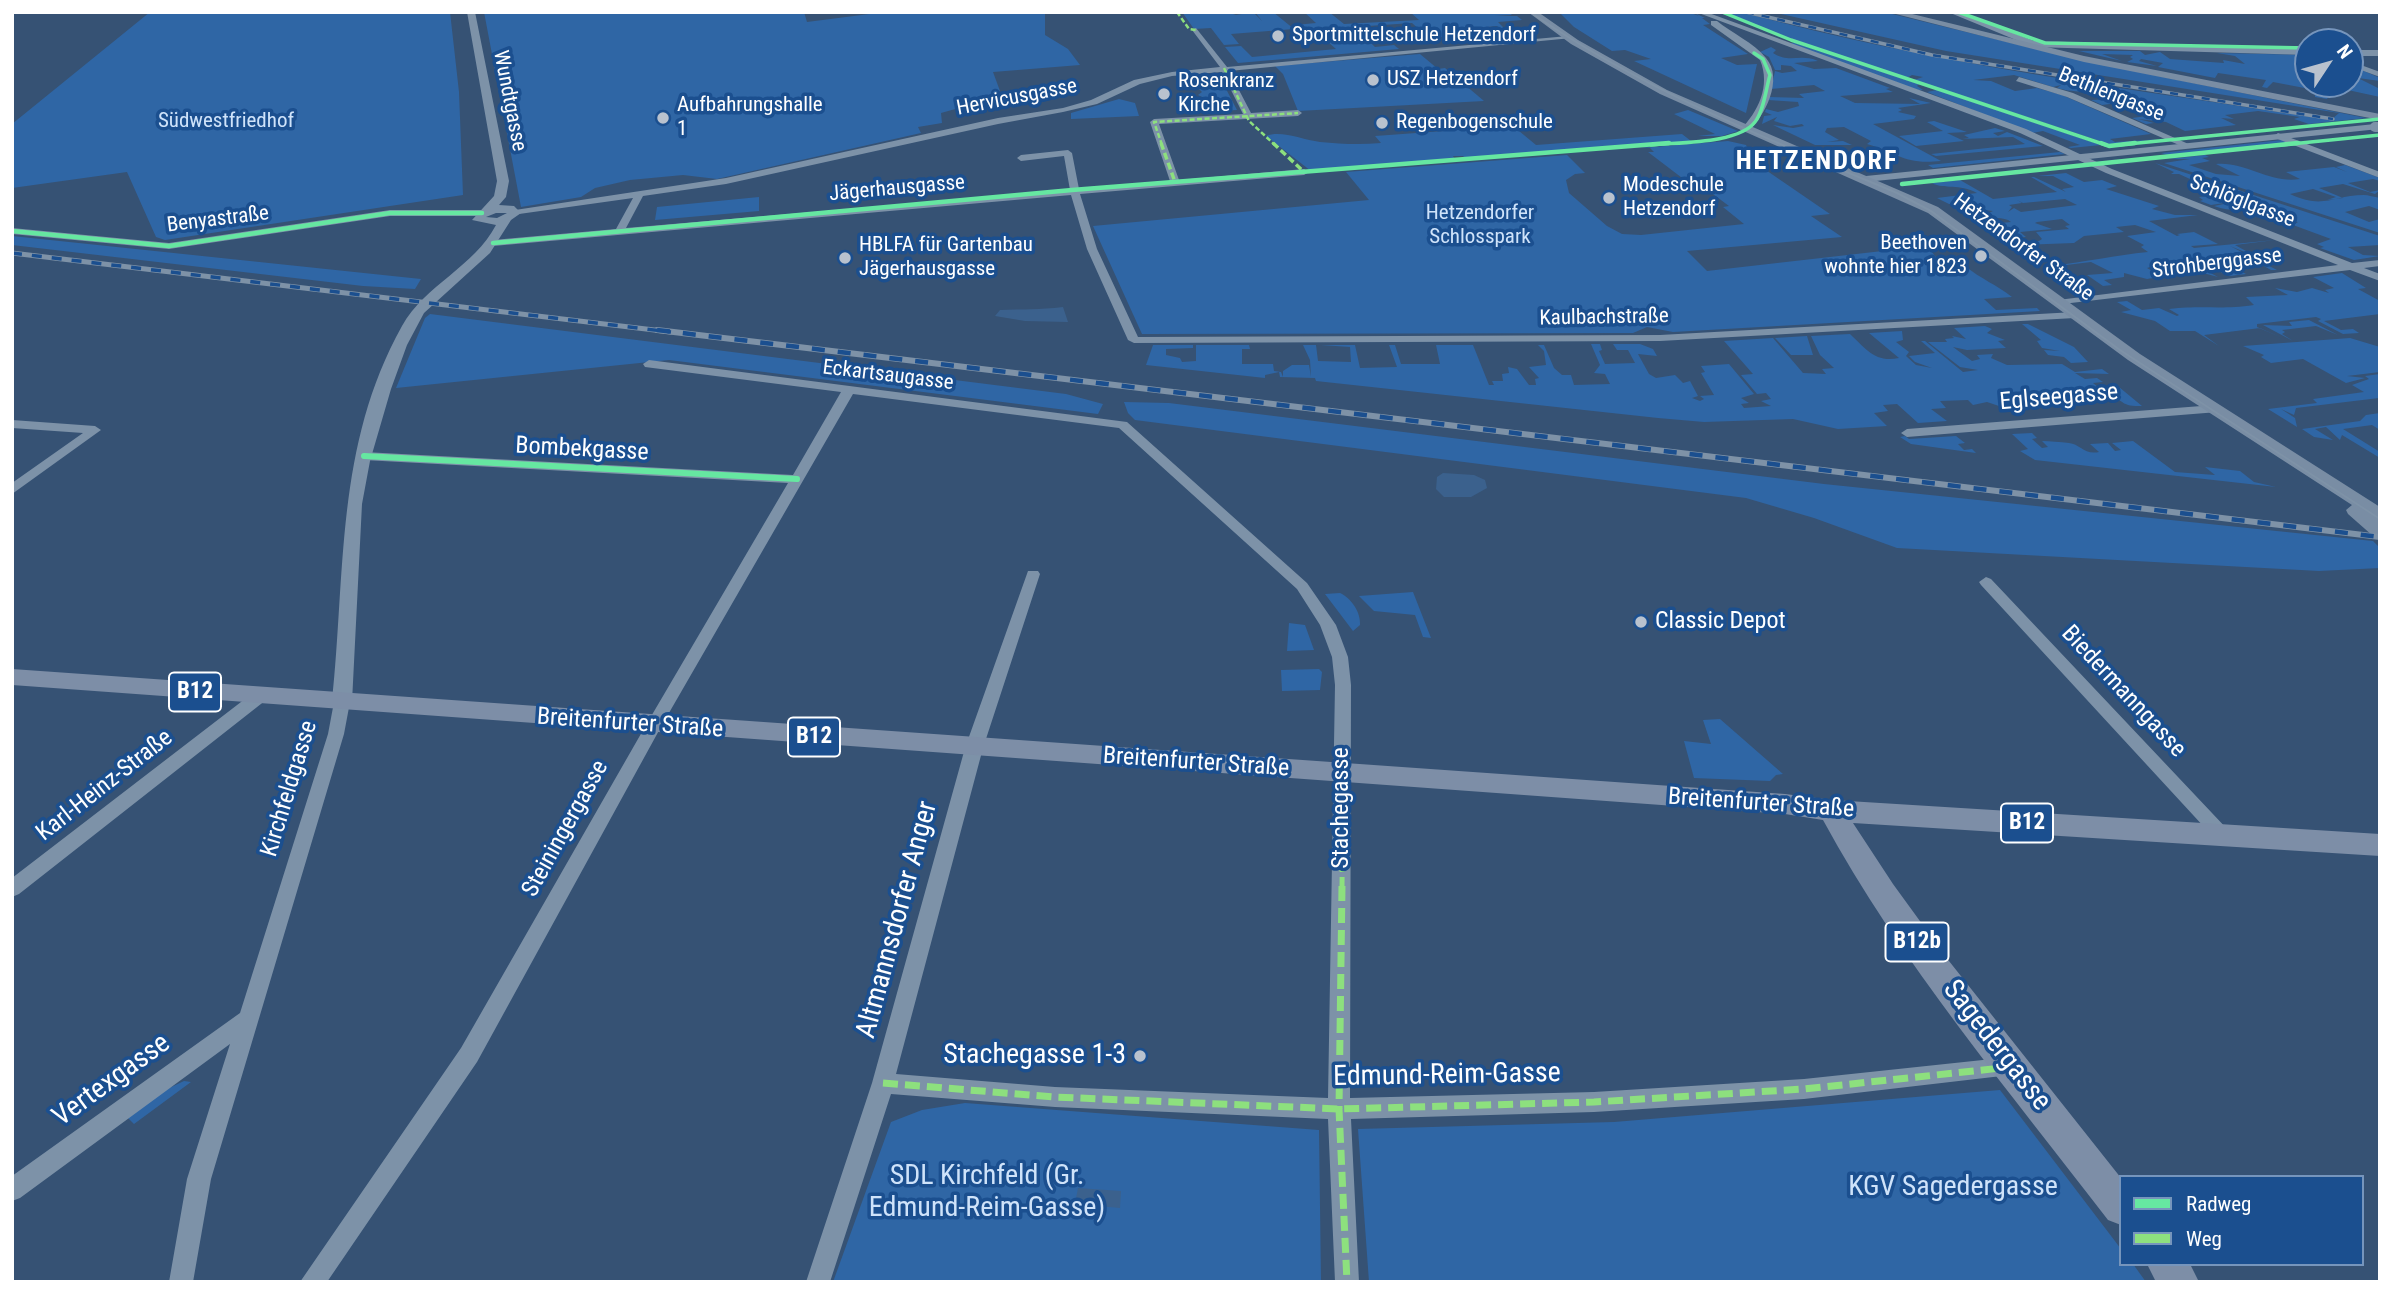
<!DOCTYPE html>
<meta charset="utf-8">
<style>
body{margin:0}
#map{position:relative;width:2392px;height:1294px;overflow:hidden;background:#365274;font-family:"Roboto Condensed",sans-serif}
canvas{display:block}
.frame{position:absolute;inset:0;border:14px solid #fff;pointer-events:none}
.legend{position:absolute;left:2119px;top:1175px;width:245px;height:91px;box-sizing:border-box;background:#1b4f8f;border:2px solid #7695bc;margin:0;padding:9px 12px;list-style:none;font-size:21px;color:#fff}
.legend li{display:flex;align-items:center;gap:14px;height:35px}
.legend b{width:35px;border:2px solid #7695bc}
.north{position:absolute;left:2294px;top:28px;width:70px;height:70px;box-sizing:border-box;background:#1b4f8f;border:2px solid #7695bc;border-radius:50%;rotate:54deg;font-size:19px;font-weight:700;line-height:28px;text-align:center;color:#fff}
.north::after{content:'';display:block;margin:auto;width:24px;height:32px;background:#b9c2ce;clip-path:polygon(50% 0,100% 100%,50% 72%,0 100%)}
</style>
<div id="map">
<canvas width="2392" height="1294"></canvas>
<div class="frame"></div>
<ul class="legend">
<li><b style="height:9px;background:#66e7a1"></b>Radweg</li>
<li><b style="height:9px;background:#8de07e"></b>Weg</li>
</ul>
<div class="north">N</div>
</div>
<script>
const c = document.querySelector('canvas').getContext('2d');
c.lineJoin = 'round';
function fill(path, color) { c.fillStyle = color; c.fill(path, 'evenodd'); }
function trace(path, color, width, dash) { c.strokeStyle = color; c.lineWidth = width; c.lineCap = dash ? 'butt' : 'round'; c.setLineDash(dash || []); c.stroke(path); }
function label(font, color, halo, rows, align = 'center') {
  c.font = font + ' "Roboto Condensed",sans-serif'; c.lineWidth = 7; c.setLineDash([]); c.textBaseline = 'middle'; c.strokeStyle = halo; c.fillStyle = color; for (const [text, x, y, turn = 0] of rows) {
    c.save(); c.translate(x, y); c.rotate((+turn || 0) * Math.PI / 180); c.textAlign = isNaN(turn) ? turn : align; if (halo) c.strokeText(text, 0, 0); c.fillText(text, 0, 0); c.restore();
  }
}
fill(new Path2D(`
 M150 12H450L459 92 463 195 165 240 156 237 127 172 12 188V124Z
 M484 12H804L807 22 885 12H1045V35L1068 49 1080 65 993 72 1000 91 977 103 941 113 942 123 918 127 921 133 717 179 683 175 630 180 595 188 581 197 521 207Z
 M1182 12H1227L1236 15 1253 12 1262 21 1255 12H1273L1294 29 1231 34 1239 44 1224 45 1211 28 1194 29Z
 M1304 12H1329L1344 24 1419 20 1410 12H1509L1512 15 1495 16H1517L1522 20 1498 22 1508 32 1484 33 1482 31 1501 30 1497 26 1476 28 1482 33 1453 35 1450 34 1472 32 1467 28 1443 30 1449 37H1440L1422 29 1440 39 1431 40 1412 23 1353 27 1358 32 1401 30 1409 37 1369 41 1375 47 1394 45 1399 49 1238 63 1225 47 1241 46 1252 57 1336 49 1311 27 1299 28 1295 25 1316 23Z
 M1559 12H1688L1699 16 1693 12 1705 18H1702L1710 24 1703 25 1748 54 1721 58 1737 65 1757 64 1746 113 1634 61 1651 59 1625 50 1612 51 1574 27Z
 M1724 12H1741C1935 65 2133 89 2331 120L2339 113 1946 51 1772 12H1884L2089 62 2366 118 2309 124 2294 119 2300 117 2258 111 2225 115 2234 119 2221 118 2236 125 2185 131 2166 122 2138 119 2154 123 2146 124 2132 118 2147 116 2117 103 2102 105 2091 100 2111 99C2095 89 2077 94 2057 88L2061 85 2053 87 2014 75 1973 80 1991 81 2015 91 2037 88 2062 95 2151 134 2110 139 2115 142 2161 139 2109 144 1914 80 1923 77 1912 75 1907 78 1782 36Z
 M1786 43H1795L1919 84 1917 86 1923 90H1918Z
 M1771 47 1776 50 1773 53C1790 64 1799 53 1818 61L1794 63 1814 69 1836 68 1890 88 1886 89 1893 92 1840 96 1855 103 1920 104 1909 98 1931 103 1898 108 1902 110 1898 112 1916 116 1914 119 1873 124 1941 161C1903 165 1899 153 1867 144L1871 141 1844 127 1827 128 1825 132 1839 140 1827 142 1843 141 1852 145H1815L1773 125 1793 128 1804 126 1802 124 1790 126 1774 121 1777 117 1762 124 1764 116 1772 115 1765 112 1766 109 1778 112 1799 106 1798 102 1768 100 1769 97 1804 98 1799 94 1825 91 1814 85 1771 89 1775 71 1782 73 1797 71 1791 66 1781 65V70H1775L1769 57 1760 52Z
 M2079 51H2140L2145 55 2160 52 2170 59 2224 63 2223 60 2245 64 2235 56 2217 53 2308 55V84H2350V74H2363L2350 65 2380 78V81L2358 78 2380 89V97L2334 87 2327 99 2315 97V90L2273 82 2267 88 2262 87 2266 80 2218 73 2215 78 2158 67 2163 63 2141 59 2139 61 2157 66 2127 62 2133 59 2130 57 2133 55 2102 54 2122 61Z
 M1420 54 1438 69 1445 68 1484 101 1298 111 1283 74 1275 66Z
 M1225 87 1237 110 1184 113 1208 109 1204 98 1198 95 1202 92 1198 88Z
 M1937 90 2101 145 2071 148 2068 147 2080 145 2043 131 2032 133 1927 92Z
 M1119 99 1135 103 1139 116 1071 119V113Z
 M1688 110 1738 131 1722 136H1698L1715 134 1674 114Z
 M1934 121 1967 132 1947 133 1964 141 1916 146 1899 136 1943 131 1927 122Z
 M1513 126 1536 145 1682 134 1691 141 1468 160 1463 156H1453L1456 161 1311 171 1266 136C1282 130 1302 140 1320 142 1340 144 1361 145 1381 143L1375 136Z
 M1995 128 2005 131 1993 133 1998 136 2007 132 2043 146 1936 156 1931 154 2025 144 2013 137 1962 139 1969 138 1964 135Z
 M2282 140 2292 143 2168 155 2161 153Z
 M1728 141 1746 145 1747 147 1742 149 1766 162 1757 164 1830 214 1811 216 1842 237 1687 251 1707 271 1900 249 1931 251 1944 267 1965 266C1981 279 1997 285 2012 297L1984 299 1996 310 2037 308 2040 311 1673 332 1647 327 1633 333 1142 334 1093 226 1369 200 1346 172 1567 155 1585 173 1575 174 1566 180 1569 193 1607 226 1622 234 1641 235 1744 224 1723 207 1729 206 1698 183 1690 184 1648 152H1654L1650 148H1641Z
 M2060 152 2065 154 1933 168 1928 165Z
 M2205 155 2209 157 2202 158 2210 161 2189 165 2216 174 2240 176 2216 164C2245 161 2270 184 2300 179L2286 172 2334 167 2347 172 2336 167 2345 165 2380 178V181L2373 179 2348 183 2370 192 2380 190 2375 194 2343 184 2319 188 2343 198 2327 200 2336 197 2313 189 2290 194C2324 210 2333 195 2364 195 2368 195 2374 197 2380 198V210L2369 206 2345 212 2369 222 2380 219V233L2164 163 2190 159H2169Z
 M2155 163 2380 236V245L2348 247 2363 255 2380 256 2354 260 2320 248 2324 247 2317 244 2331 239 2293 225 2298 222 2267 216 2283 213 2274 209 2261 214C2245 207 2231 213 2214 206L2238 201 2211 205 2200 201 2203 200 2199 197 2223 194 2179 174H2171L2174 172Z
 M2066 173 2084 182 2102 180 2117 186 2106 189 2159 206 2152 209 2175 215H2198L2149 221 2177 236 2180 235 2177 234 2194 232 2218 244 2191 246 2194 248 2275 240 2235 245 2257 257 2230 246 2277 270H2271L2255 261 2241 264 2236 261 2233 262 2243 267 2237 269 2246 274 2230 276 2204 265 2208 268 2203 269 2218 277 2181 267 2177 269 2184 273 2165 275 2150 267 2147 268 2154 272 2151 273 2158 277 2147 279 2124 273V277L2104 280 2112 285 2103 286 2087 275 2113 273 2091 262 2058 266 2061 269 2059 270 2052 266C2085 262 2116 255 2148 252L2141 247 2144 245 2127 236 2156 232 2135 225 2116 227 2124 232 2084 236 2074 243 2021 245 2015 241H2039L2042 239 2036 232 2069 229 2065 226 2070 225 2062 219 2037 222 2035 223 2052 229 2020 232 2026 237 2012 238 2005 232 2010 231 1999 223 1981 222 1994 219 2001 223 2011 222C2004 216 1990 218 1981 220L1978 218 1993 211 1962 207 1965 204H1949L1937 198 1977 193C1959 183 1945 190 1932 183L1960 180 1993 199 2057 192 2031 177H2034L2066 192 2062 189 2074 187 2053 176H2038ZM2065 199 2077 205 2021 212 2014 208 2008 212 2012 207 2009 205 2022 203 2017 200 2023 203Z
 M759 197V211L655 220 657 207Z
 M12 236 421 279 415 289 363 286 12 245Z
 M2342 273 2366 288 2358 289 2380 301V314L2324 321 2341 330 2353 329 2359 333 2343 334 2318 321 2321 319 2316 317 2257 324V327L2282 338 2260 328 2204 335 2219 346 2195 331H2170L2155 321 2121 312 2131 310 2117 302 2127 301 2142 310 2159 308 2177 316 2179 315 2169 309C2205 305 2220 310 2254 305L2246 297 2288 295 2275 288 2297 292 2312 288 2329 293 2325 290 2334 288 2313 277Z
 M430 314 1066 394 1103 404 1098 414 669 360 396 388 425 318Z
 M2309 320 2338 335 2316 326 2282 330 2285 332 2282 334 2293 341 2263 325 2292 326 2289 322Z
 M2022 324H2028L2074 347 2088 362 2071 363 2064 357 2048 355 2044 350 2060 351 2042 348 2037 341 2041 340Z
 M1985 326 1992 329 1987 333 2005 340 1998 341 2006 348 1967 350 1953 347 1972 361 1980 359 1977 355 1993 354 1991 358 2007 365 2062 364 2075 372 2102 369 2109 374 2075 373 2085 379 2097 378 2103 382 2093 383 2099 388 2119 387 2142 406C2120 407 2124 399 2109 396 2096 394 2092 398 2080 390L2075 391 2080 394 2066 395 2070 399 2035 401 2026 394 2018 395 2025 401 1999 406 1987 402 1973 405 1968 400 1940 401 1946 408 1931 409 1947 421 1918 423 1897 404 1883 405 1888 411 1874 413 1887 426 1838 429 1793 419 1704 422 1658 418 1316 381 1315 378 1280 377 1279 372 1265 375V378L1146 365 1153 345H1193V348L1166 349V355L1180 358 1182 362 1196 361V345H1249L1250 349H1242V364H1273L1274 371 1281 372 1283 377V371L1292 365H1309L1311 377 1310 360 1303 345H1316L1318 361 1351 362 1350 347 1321 345H1355L1360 368 1397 367 1389 345H1395L1401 364H1440L1436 345H1473L1489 385H1494L1492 381H1503L1502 374 1509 373 1508 367 1517 369 1529 385H1536L1535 379 1539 378 1529 367 1546 365 1544 351 1538 345H1544L1554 368 1562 375H1571L1574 385 1610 384 1605 374 1594 373 1600 365 1591 344H1600L1602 350 1599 351 1605 364 1635 363 1628 350H1617L1613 344H1640L1653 349 1657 356 1638 354 1649 374 1656 378 1675 375 1683 383 1690 381 1698 396 1692 398 1700 401 1704 399 1700 396 1714 395 1701 373 1705 372 1701 366 1729 364 1754 394 1741 398 1749 403 1741 404 1744 408 1771 406 1761 401 1771 399 1766 393 1757 394 1741 375 1753 374 1724 341 1773 338 1803 373 1826 374 1822 369 1834 368 1820 355 1811 336 1850 334C1866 349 1875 363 1899 358L1869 333 1902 331 1903 340 1896 342 1909 352 1906 356 1916 365 1932 368 1915 362 1909 356 1935 353 1921 341H1925L1963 372 1978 370 1960 367 1928 342H1947L1945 339 1954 338 1952 336 1966 339 1954 328Z
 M1807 336 1813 355H1791L1775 338Z
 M2350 338 2380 347V372L2347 376 2365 378 2346 383 2303 359 2271 363 2261 357 2264 355 2243 346Z
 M2380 374 2379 398 2296 408 2294 415 2281 409 2295 418 2297 427 2268 409 2317 403 2313 399 2364 392 2352 385 2369 379 2365 376Z
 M1124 402 1169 403 1824 484 2373 541 2380 548V568L2319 571 1897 548 1814 518 1746 498 1135 420 1128 413Z
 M2380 413V430L2372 425 2343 429 2380 452V458L2342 435 2340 440 2326 427 2315 429 2333 440 2314 437 2302 429 2360 421 2366 415Z
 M2032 433 2037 438 2032 439 2042 448 2048 447 2042 441C2050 441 2060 442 2069 443 2080 444 2084 455 2099 452L2090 444 2108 443 2115 451 2121 450 2112 443 2133 441 2175 472 2215 475 2205 467 2240 471 2254 482 2276 487 2035 460 2020 451 2028 449 2012 434Z
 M1905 436 1909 439 1956 436 1965 443 1958 444 1964 450 1972 449 1976 453 1911 444 1900 437Z
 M1413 592 1431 638 1423 637 1415 615 1374 611 1359 596Z
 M1340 593C1351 598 1361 612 1360 625L1353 631 1325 594Z
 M1289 623 1305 625 1314 650 1287 651Z
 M1319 669 1322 672 1320 690 1282 691 1281 670Z
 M1720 719 1783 774 1776 775 1770 781 1694 778 1684 741 1711 744 1703 720Z
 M184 1081 191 1082 134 1124 128 1118 163 1091Z
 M2000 1090 2121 1249V1264H2133L2146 1282H1369L1358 1129 1614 1122Z
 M965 1103 1319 1130 1321 1282H833L891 1122 922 1110Z`), '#2f66a5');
fill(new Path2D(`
 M1063 307 1068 322 1025 321 995 316 1000 310C1023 309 1039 310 1063 307Z
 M1443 473 1474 475 1485 480 1487 488 1471 497H1444L1436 489 1437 477Z
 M1078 1188 1121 1191 1120 1208 1075 1204Z`), '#3b618d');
fill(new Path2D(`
 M1696 12H1706L2026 129 2112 169 2352 263 2380 260V266L2364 268 2380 274V281L2350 270 2054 305 2053 303 2058 300 2338 265 2106 173 2020 133Z
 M1711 21H1717C1732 33 1754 43 1766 58 1784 79 1765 117 1747 132L1740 130C1758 112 1771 86 1760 60L1711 25Z
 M1196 28 1227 67 1568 36 1572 38 1229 71 1251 113 1298 110 1302 113 1298 116 1159 124 1179 180 1304 169 1309 172 1304 175 1080 194 1097 249 1138 337 1660 335 2075 312 2081 315 2075 318 1660 341 1134 343 1128 340 1087 249 1071 195 493 246 488 243 493 240 616 229 633 198 512 215V211L515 210 726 178 998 118 1063 108 1091 100 1134 80 1172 72 1220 67 1192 30ZM1222 72 1243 114 1154 119 1150 122 1170 181 1079 189 1072 153 1068 150 1021 155 1017 158 1021 161 1064 156 1070 190 626 228 643 196 726 184 998 124 1063 112 1097 104 1140 84 1172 76Z
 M2350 61 2380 72V77L2350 66Z
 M2019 77 2073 93 2193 146 2186 148 2067 97 2016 81Z
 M2278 133 2380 172V178L2275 138 2274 136Z
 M390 210H482L487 213 482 216H390L169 249 12 234V228L169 243Z
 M649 360 1127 422 1307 583 1336 625 1348 657 1351 685 1350 1098 1594 1092 1804 1079 2011 1057 2019 1060 2022 1067 2019 1074 1804 1099 1594 1112 1351 1119 1359 1282H1335L1328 1119 1055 1107 891 1094 830 1282H806L872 1083 965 748 1028 571H1038L1040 574 983 748 896 1074 1055 1087 1328 1098 1335 685 1332 657 1320 625 1297 589 1119 428 853 394 662 725 477 1062 327 1282H300L461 1048 646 725 788 483 364 460 357 456 364 452 793 475 841 392 645 367 643 364Z
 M2214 405 2220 409 2218 412 1907 437 1901 433 1907 429Z
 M12 420 95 426 101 430 12 494V483L83 433 12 428Z
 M1986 577 1991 579 2229 831 2232 836 2229 841 2223 843 2217 841 1981 585 1979 582Z
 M260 690 266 692 268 696 266 700 19 894 12 897V878L254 692Z
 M342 696 350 702 344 734 211 1179 193 1282H169L187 1179 230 1044 20 1198 12 1201V1176L240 1013 328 734 334 702Z`), '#7d92a8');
fill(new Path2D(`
 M467 12H475L509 181 506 197 499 205 514 206 521 213 511 220 490 253 424 313 407 345 391 389 370 461 362 504 352 702 342 709 332 702C346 572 335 446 402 326 425 285 474 267 496 225L472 220 494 196 497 181ZM496 213H507L497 218 486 217Z
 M1948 12H1960L2034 41 2308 49V55L2033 47Z
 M2350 50H2380V56H2350Z
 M2375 124 2380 126 2379 129 1866 182 1860 179 1866 176Z`), '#7d92a8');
fill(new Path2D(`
 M1528 12H1538L1578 40 1667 90 1938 207 2140 354 2380 507V538L2373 536 2348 514 2346 510 2352 505 2128 360 1928 213 1660 94 1571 44Z
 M1888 12H1904L2084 56 2380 114V120L2084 62Z`), '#798da4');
fill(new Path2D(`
 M12 669 1785 794 1832 800 2380 834V856L1853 823 1893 884 1949 961 2121 1178V1225L2108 1220C2010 1092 1900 962 1823 820L1785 814 12 685Z
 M2147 1264H2190L2199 1282H2156Z`), '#7d8ea7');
trace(new Path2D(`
 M1530 12C1644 91 1770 140 1897 193L1931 211 2120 350 2380 519`), '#7e92a7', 2);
const railFar2 = new Path2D(`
 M1746 12 1932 55 2333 119`);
const railFar1 = new Path2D(`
 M12 253 671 332`);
const rail = new Path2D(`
 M657 330 2380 537`);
trace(railFar2, '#7e92a7', 3.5);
trace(railFar1, '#7e92a7', 5);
trace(rail, '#7e92a7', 6);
trace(railFar2, '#1b4f8f', 2.5, [8]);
trace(railFar1, '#1b4f8f', 3.5, [10]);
trace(rail, '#1b4f8f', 4.5, [13]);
trace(new Path2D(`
 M2375 127H2380`), '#7d92a8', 10);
trace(new Path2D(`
 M1177 12 1189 29 1196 30
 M1224 68 1249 121 1275 145
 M1162 145 1154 122 1298 113`), '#8de07e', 2.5, [5, 2.5]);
trace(new Path2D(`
 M1161 143 1175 182
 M1273 143 1304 172`), '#8de07e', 3.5, [7, 3.5]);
trace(new Path2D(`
 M1342 888 1343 774`), '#8de07e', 5, [11, 5]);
trace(new Path2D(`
 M1342 886 1339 1109 1347 1282
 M883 1083 1055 1097 1339 1109 1594 1102 1804 1089 2011 1067`), '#8de07e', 7, [15, 7]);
trace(new Path2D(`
 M1722 12 1791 40 2106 145
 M1958 12 2045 43 2308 48
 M1651 145C1678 142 1738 144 1755 122 1764 111 1766 88 1770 75L1763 59 1754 53
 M2118 145 2380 119
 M2281 145 2380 135`), '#66e7a1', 3.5);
trace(new Path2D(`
 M2101 143 2109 146 2135 143
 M1902 184 2298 143
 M12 231 169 246 390 213H482
 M493 243 1072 190 1669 143`), '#66e7a1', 4.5);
trace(new Path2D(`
 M364 456 797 479`), '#66e7a1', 6);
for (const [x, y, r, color] of [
 [1278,36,7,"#b9c2ce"],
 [1373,80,7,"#b9c2ce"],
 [1164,94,7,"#b9c2ce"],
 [663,118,7,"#b9c2ce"],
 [1382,123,7,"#b9c2ce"],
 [1609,198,7,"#b9c2ce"],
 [1981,256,7,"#b9c2ce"],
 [845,258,7,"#b9c2ce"],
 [1641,622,7,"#b9c2ce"],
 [1140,1056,7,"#b9c2ce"]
]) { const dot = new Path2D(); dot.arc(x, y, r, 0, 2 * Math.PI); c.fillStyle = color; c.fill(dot); trace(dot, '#1b4f8f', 2.5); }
label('21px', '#fff', '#1b4f8f', [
 ["Sportmittelschule Hetzendorf",1292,36],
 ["USZ Hetzendorf",1387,80],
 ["Rosenkranz",1178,82],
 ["Kirche",1178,106],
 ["Aufbahrungshalle",677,106],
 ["1",677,130],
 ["Regenbogenschule",1396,123],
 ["Modeschule",1623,186],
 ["Hetzendorf",1623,210],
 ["Beethoven",1967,244,"right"],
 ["wohnte hier 1823",1967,268,"right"],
 ["HBLFA für Gartenbau",859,246],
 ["Jägerhausgasse",859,270]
], 'left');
label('21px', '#fff', '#1b4f8f', [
 ["Bethlengasse",2111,95,22],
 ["Hervicusgasse",1017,98,-11],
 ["Wundtgasse",509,101,79],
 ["Jägerhausgasse",897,189,-5],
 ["Schlöglgasse",2242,202,21],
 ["Benyastraße",218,220,-7],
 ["Hetzendorfer Straße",2023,248,36],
 ["Strohberggasse",2217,264,-7],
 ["Kaulbachstraße",1604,318,-1],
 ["Eckartsaugasse",888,376,7]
]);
label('21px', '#cfe3fa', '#1b4f8f', [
 ["Südwestfriedhof",226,122],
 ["Hetzendorfer",1480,214],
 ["Schlosspark",1480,238]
]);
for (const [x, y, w] of [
 [195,692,52],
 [814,737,52],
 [2027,823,52],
 [1917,942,63]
]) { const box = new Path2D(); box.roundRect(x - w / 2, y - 19.5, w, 39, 5); c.fillStyle = '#1b4f8f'; c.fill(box); trace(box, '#fff', 2); }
label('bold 23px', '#fff', null, [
 ["B12",195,692],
 ["B12",814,737],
 ["B12",2027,823],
 ["B12b",1917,942]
]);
label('24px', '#fff', '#1b4f8f', [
 ["Eglseegasse",2059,398,-5],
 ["Bombekgasse",582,450,3],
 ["Biedermanngasse",2123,692,47],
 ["Breitenfurter Straße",630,724,4],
 ["Breitenfurter Straße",1196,763,4],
 ["Karl-Heinz-Straße",105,786,-38],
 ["Kirchfeldgasse",290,789,-73],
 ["Breitenfurter Straße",1761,804,4],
 ["Stachegasse",1342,808,-90],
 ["Steiningergasse",566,829,-61]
]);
label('24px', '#fff', '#1b4f8f', [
 ["Classic Depot",1655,622]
], 'left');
c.letterSpacing = '2px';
label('bold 26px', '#fff', '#1b4f8f', [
 ["HETZENDORF",1817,162]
]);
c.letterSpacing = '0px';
label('28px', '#fff', '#1b4f8f', [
 ["Altmannsdorfer Anger",898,920,-75],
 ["Sagedergasse",1996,1046,52],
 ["Edmund-Reim-Gasse",1447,1076,-1],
 ["Vertexgasse",112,1081,-36]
]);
label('28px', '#fff', '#1b4f8f', [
 ["Stachegasse 1-3",1126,1056]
], 'right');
label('28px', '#cfe3fa', '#1b4f8f', [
 ["SDL Kirchfeld (Gr.",987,1177],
 ["Edmund-Reim-Gasse)",987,1209],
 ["KGV Sagedergasse",1953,1188]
]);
</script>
